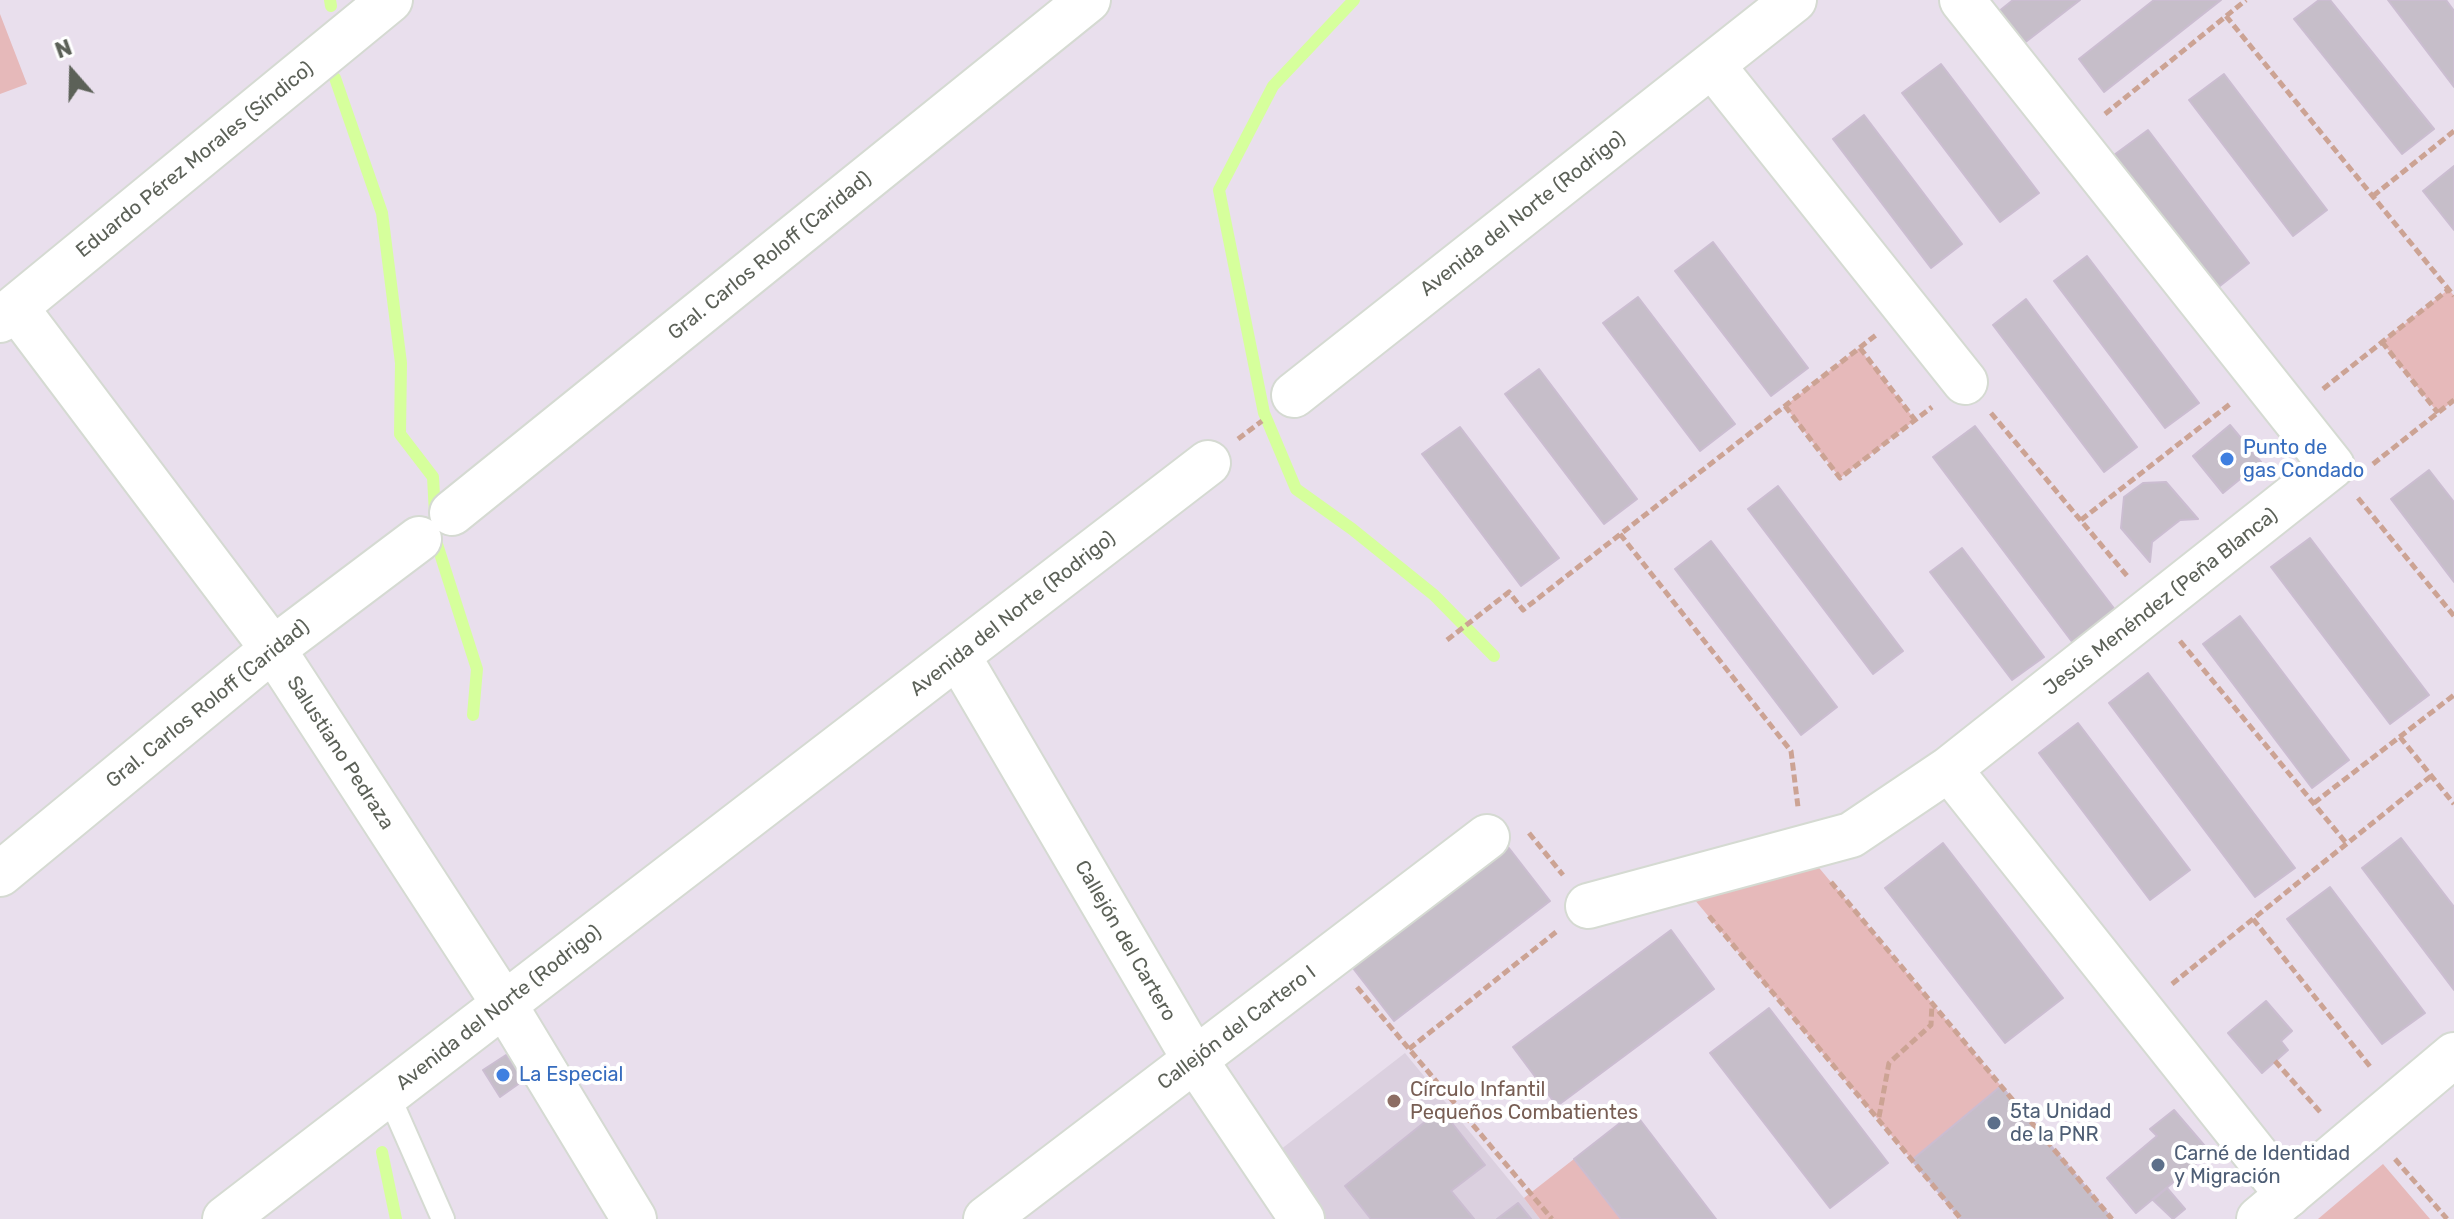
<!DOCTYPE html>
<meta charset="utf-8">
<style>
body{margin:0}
#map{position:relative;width:2454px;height:1219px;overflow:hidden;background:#e9dfed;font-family:Rubik,sans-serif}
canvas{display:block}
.north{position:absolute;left:32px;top:32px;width:80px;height:80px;-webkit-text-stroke:6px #fff;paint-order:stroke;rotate:340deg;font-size:22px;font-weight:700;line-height:32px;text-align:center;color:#5c6158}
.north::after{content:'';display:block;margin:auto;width:28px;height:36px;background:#5c6158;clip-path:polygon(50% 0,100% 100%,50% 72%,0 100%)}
</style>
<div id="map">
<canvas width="2454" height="1219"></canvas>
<div class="north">N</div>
</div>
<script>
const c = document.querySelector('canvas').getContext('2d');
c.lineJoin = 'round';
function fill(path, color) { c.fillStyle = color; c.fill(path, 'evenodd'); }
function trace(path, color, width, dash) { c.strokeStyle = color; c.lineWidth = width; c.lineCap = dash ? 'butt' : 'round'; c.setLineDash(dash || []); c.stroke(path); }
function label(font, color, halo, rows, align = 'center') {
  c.font = font + ' Rubik,sans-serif'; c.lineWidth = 8; c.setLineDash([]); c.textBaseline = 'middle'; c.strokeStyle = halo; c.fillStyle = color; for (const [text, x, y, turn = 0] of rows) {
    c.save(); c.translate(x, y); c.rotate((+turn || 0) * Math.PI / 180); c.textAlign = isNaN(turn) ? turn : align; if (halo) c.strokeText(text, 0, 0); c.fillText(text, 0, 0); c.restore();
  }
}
fill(new Path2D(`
 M1405 1053 1524 1198 1540 1219H1326L1280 1150Z`), '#dbd0df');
fill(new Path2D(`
 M0 14 27 84 0 94Z
 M2449 289 2454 296V400L2438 413 2382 342Z
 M1859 348 1915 420 1840 478 1785 406Z
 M1815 863 2001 1086 1912 1160 1694 899Z
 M1574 1159 1621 1219H1540L1524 1198Z
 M2383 1164 2430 1219H2318Z`), '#e6b9ba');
trace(new Path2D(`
 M330 0 331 6
 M1354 0 1273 86 1219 190 1264 413 1296 489 1352 529 1434 595 1494 656
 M335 78 382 213 401 363 400 434 433 477 435 514
 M436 533V541L477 669 473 715
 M382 1152 396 1219`), '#d6ff9c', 12);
const building = new Path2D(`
 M2013 0H2080L2023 44 1998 12Z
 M2154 0H2221L2104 92 2079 59Z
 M2319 0H2330L2434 129 2402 154 2294 19Z
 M2388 0H2446L2454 11V87Z
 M1941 64 2039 193 2000 222 1902 93Z
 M2224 74 2327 210 2293 236 2189 100Z
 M1864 115 1962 244 1931 268 1833 139Z
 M2148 130 2249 263 2216 289 2114 155Z
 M2454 166V230L2423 191Z
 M1713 242 1808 368 1771 396 1675 271Z
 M2087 256 2199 403 2165 428 2054 281Z
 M1638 297 1735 424 1700 451 1603 323Z
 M2026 299 2137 447 2104 472 1993 325Z
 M1539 369 1637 499 1604 524 1505 394Z
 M2230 425 2261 462 2223 493 2193 456Z
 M1975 426 2119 615 2076 647 1933 457Z
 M1460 427 1559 558 1521 586 1422 454Z
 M2429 470 2454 502V582L2391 499Z
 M2166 482 2198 519 2180 520 2152 542 2150 562 2121 528 2124 497 2143 483Z
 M1778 486 1903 651 1873 674 1748 509Z
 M2310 538 2429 695 2390 724 2271 567Z
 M1711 541 1837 707 1801 735 1675 569Z
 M1962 548 2044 657 2012 680 1930 572Z
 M2240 616 2349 760 2312 788 2203 644Z
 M2148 673 2295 868 2255 897 2109 703Z
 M2078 723 2190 870 2150 900 2039 753Z
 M2401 838 2454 907V990L2362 868Z
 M1505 843 1550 901 1394 1021 1349 963Z
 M1943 843 2063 998 2005 1043 1885 888Z
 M2330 887 2425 1013 2382 1044 2287 919Z
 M1671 930 1714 989 1557 1106 1513 1047Z
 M2266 1001 2292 1031 2281 1041 2288 1050 2262 1073 2228 1033Z
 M1769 1008 1888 1163 1830 1208 1710 1053Z
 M506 1055 524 1080 500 1097 483 1070Z
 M2001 1086 2112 1219H1961L1912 1160Z
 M1441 1109 1485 1165 1451 1191 1474 1219H1371L1345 1186Z
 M2174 1110 2210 1152 2136 1213 2107 1178 2157 1136 2150 1129Z
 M1634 1112 1716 1219H1621L1574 1159Z
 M2167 1188 2185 1209 2173 1219 2153 1200Z
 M1518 1203 1531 1219H1497Z`);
fill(building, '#c6bec9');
trace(building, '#cbbdd1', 2);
const service = new Path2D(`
 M388 1094 443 1219`);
const minor = new Path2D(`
 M1962 0 2332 466 1949 769 2288 1195
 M1712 65 1965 382
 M16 308 273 649 504 1004 634 1219
 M0 320 390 0
 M1294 395 1794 0
 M452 513 1088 0
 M958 656 1195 1060 1302 1219
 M0 874 273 649 419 539
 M1588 906 1851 835 1949 769
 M225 1219 1208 463
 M986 1219 1487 837`);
const tertiary = new Path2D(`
 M2259 1219 2454 1055`);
trace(service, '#d5dad2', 26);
trace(minor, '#d5dad2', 48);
trace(tertiary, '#d5dad2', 48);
trace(new Path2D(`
 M2226 16 2454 296
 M2105 114 2246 0
 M2373 196 2454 131
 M2382 342 2438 413
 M1860 348 1915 420
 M2323 389 2449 289
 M1785 406 1840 478 1932 407
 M1991 413 2128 577
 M1238 439 1262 421
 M2373 464 2454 400
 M2358 498 2454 616
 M2081 520 2230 404
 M1620 534 1791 751 1798 807
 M1447 640 1509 592 1523 610 1876 335
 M2180 641 2347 844
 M2400 737 2454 804
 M2314 803 2454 695
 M1529 833 1563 875
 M1831 882 2112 1219
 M1709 916 1961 1219
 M2253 919 2372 1069
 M2172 984 2431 776
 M1357 987 1552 1219
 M1409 1049 1556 932
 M2275 1061 2321 1113
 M1879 1117 1889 1063 1931 1025 1932 1003
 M2395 1159 2447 1219`), '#cca394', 5, [8, 4]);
trace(service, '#fff', 22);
trace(minor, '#fff', 44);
trace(tertiary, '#fff', 44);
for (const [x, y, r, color] of [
 [2227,459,8,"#3f7fe0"],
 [503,1075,8,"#3f7fe0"],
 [1394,1101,8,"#8d6e63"],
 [1994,1123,8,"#5c6f8a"],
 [2158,1165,8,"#5c6f8a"]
]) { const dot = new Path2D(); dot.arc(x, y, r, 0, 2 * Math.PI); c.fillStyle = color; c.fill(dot); trace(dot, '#fff', 3); }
label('20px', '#5c6158', '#fff', [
 ["Eduardo Pérez Morales (Síndico)",195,160,-39],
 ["Avenida del Norte (Rodrigo)",1523,214,-38],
 ["Gral. Carlos Roloff (Caridad)",770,256,-39],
 ["Jesús Menéndez (Peña Blanca)",2161,602,-38],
 ["Avenida del Norte (Rodrigo)",1013,614,-38],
 ["Gral. Carlos Roloff (Caridad)",208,704,-39],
 ["Salustiano Pedraza",340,753,57],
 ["Callejón del Cartero",1125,941,60],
 ["Avenida del Norte (Rodrigo)",499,1008,-38],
 ["Callejón del Cartero I",1237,1028,-37]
]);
label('20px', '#366cbe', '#fff', [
 ["Punto de",2243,448],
 ["gas Condado",2243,471],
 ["La Especial",519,1075]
], 'left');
label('20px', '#785e54', '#fff', [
 ["Círculo Infantil",1410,1090],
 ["Pequeños Combatientes",1410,1113]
], 'left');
label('20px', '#4e5e75', '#fff', [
 ["5ta Unidad",2010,1112],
 ["de la PNR",2010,1135],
 ["Carné de Identidad",2174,1154],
 ["y Migración",2174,1177]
], 'left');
</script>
